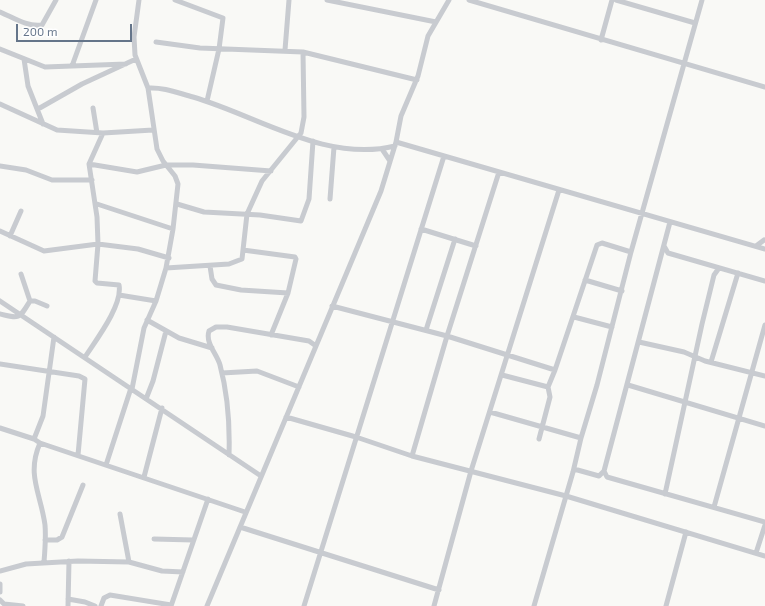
<!DOCTYPE html>
<style>
body{margin:0}
#map{position:relative;width:765px;height:606px;overflow:hidden;background:#f9f9f6;font-family:"Exo 2",sans-serif}
canvas{display:block}
.scale{position:absolute;left:16px;top:24px;width:116px;height:18px;box-sizing:border-box;border:2px solid #65758a;border-top:0;padding-left:5px;font-size:12px;line-height:14px;white-space:nowrap;color:#65758a;-webkit-text-stroke:3px #fff;paint-order:stroke}
</style>
<div id="map">
<canvas width="765" height="606"></canvas>
<div class="scale">200 m</div>
</div>
<script>
const c = document.querySelector('canvas').getContext('2d');
c.lineJoin = 'round';
function trace(path, color, width, dash) { c.strokeStyle = color; c.lineWidth = width; c.lineCap = dash ? 'butt' : 'round'; c.setLineDash(dash || []); c.stroke(path); }
trace(new Path2D(`
 M175 0 223 18 219 49 207 101
 M327 0 436 22
 M469 0 765 87
 M616 0 695 23
 M0 12C14 18 27 27 42 25L56 0
 M601 40 612 0
 M156 42 200 48 303 52 417 80
 M0 49 45 67 126 64
 M285 50 289 0
 M24 59 28 86 43 124
 M72 66 96 0
 M148 88C164 87 178 93 193 97 258 116 326 163 395 146
 M0 104 57 130 103 133 153 130
 M93 108 97 133
 M38 109 82 84 136 59
 M396 142 765 249
 M382 149 390 161
 M89 164 137 172 166 165H193L271 171
 M0 166 26 170 52 180H92
 M330 199 334 147
 M97 204 173 229
 M177 204 204 212 260 215 301 221 309 199 313 141
 M421 229 476 246
 M0 231 44 251 98 244 138 249 169 258
 M10 236 21 211
 M664 246 668 253 765 281
 M756 246 764 240
 M243 250 295 257 296 259 288 293 271 335
 M210 266 212 279 216 285 241 290 288 293
 M166 268 229 264 242 259 247 214 262 181 301 133 304 117 303 52
 M585 280 622 291
 M119 295 156 301
 M0 301 261 476
 M30 301H35L47 306
 M332 306 447 336 555 370
 M0 314C20 319 19 319 30 301L21 274
 M574 317 612 327
 M147 320 179 338 212 348
 M426 330 455 239
 M639 342 684 352 705 361 765 376
 M85 357C96 340 123 305 119 285L97 283 95 281 98 244 97 217 89 164 103 133
 M711 362 738 273
 M0 364 79 376 85 379 78 455
 M222 373 257 371 299 387
 M502 375 548 387
 M628 385 765 426
 M132 389 144 328 156 301 166 268 173 229 178 184 175 176 163 161 157 149 148 88 135 55 134 37 139 0
 M146 399 153 381 166 331
 M490 412 581 438
 M286 417 356 437 412 456 566 496 765 556
 M0 428 34 439 40 443 245 512
 M34 439 43 416 54 337
 M539 439 550 397 548 387 555 370 597 245 602 243 631 252
 M40 443C26 475 41 494 45 525 46 537 45 550 44 562
 M229 455C230 424 228 395 220 365 217 354 205 343 209 331L216 327H227L309 341 316 346
 M412 456 447 336 499 172
 M106 465 131 388
 M574 469 599 476 604 471 607 477 765 522
 M604 471 670 222
 M144 477 162 408
 M665 494 702 324 714 275 719 268
 M714 507 765 325
 M120 514 129 562
 M240 527 439 590
 M154 539 193 540
 M45 540H57L62 537 83 485
 M756 553 765 525
 M0 571 26 564 78 561 129 562 162 571 183 572
 M0 584V592
 M68 599 85 602 95 606
 M0 600 4 604 23 606
 M68 606 69 561
 M101 606 104 598 110 595 171 605
 M171 606 208 499
 M207 606 381 191 396 142 401 116 418 76 428 36 449 0
 M304 606 444 156
 M434 606 471 471 559 190
 M534 606 573 472 581 438 597 385 631 252 702 0
 M666 606 686 532`), '#c8cbd0', 5);
</script>
